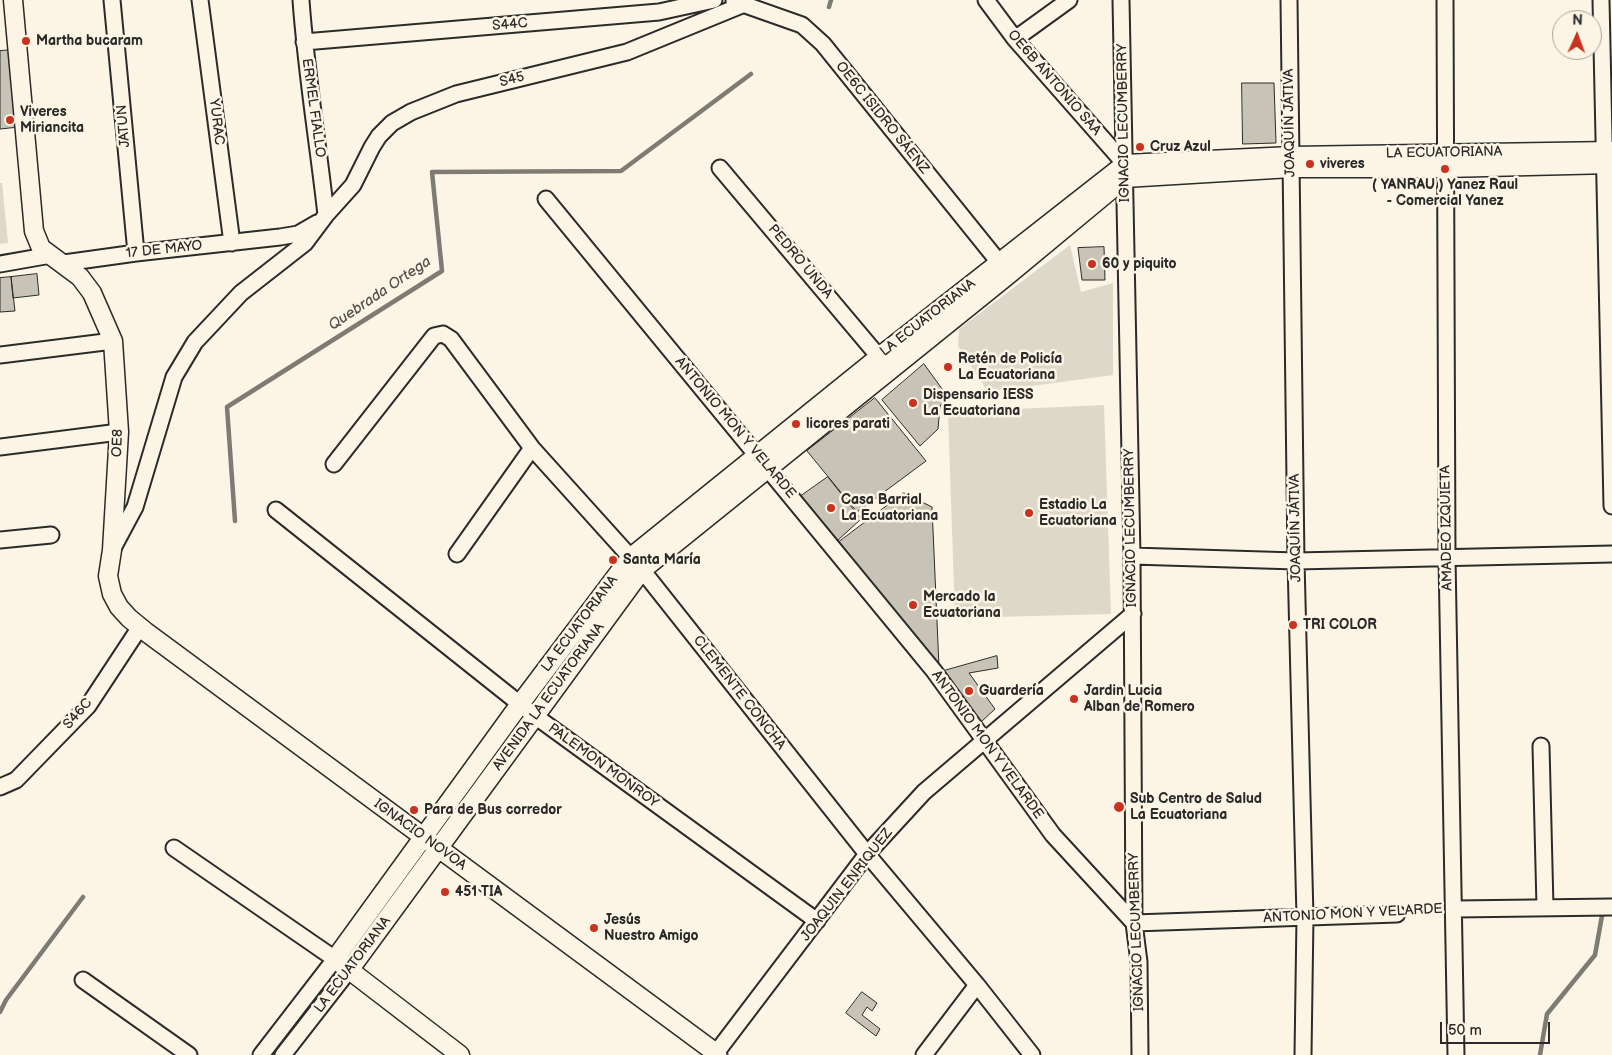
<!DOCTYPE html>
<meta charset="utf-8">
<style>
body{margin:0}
#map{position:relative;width:1612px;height:1055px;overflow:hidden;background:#fcf5e5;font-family:"Balsamiq Sans",sans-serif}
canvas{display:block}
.north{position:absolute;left:1552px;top:10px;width:50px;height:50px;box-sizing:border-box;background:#fcf5e5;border:1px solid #a8a49b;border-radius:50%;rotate:2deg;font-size:14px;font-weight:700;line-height:20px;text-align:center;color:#2b2b2b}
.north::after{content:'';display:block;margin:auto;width:18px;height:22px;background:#c8321e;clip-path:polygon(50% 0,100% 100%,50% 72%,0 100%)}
.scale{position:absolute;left:1440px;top:1022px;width:110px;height:22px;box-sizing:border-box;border:2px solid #2b2b2b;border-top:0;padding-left:6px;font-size:15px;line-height:18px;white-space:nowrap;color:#2b2b2b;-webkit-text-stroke:4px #fcf5e5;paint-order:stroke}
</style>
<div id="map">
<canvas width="1612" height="1055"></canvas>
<div class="north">N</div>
<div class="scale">50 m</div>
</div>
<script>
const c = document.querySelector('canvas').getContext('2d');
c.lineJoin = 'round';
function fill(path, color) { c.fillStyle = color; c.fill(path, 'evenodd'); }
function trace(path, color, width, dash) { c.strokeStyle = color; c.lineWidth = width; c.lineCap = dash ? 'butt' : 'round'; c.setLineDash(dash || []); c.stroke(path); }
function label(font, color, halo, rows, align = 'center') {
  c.font = font + ' "Balsamiq Sans",sans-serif'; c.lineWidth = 5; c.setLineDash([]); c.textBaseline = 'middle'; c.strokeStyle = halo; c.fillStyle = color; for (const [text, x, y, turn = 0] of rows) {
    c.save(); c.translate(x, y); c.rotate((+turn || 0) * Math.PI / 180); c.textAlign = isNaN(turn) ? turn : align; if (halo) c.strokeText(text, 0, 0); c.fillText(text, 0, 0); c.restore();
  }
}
fill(new Path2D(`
 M0 183H2L8 243 0 244Z
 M1070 245 1081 292 1113 283V375L988 392 958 346 959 329Z
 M1104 405 1111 614 955 618 948 412Z`), '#ded8ca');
trace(new Path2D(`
 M829 7 831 0
 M235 521 227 407 442 271 432 172 621 171 751 74
 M0 1012 6 1000 83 897
 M1540 1055 1547 1014 1595 955 1603 910`), '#7d7b74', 4.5);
const building = new Path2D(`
 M13 50 19 127 0 129V51Z
 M1242 83H1274L1276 143 1243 144Z
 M1104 247 1105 280H1082L1078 248Z
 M37 274 39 295 13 298 11 277Z
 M11 277 15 311 0 312V278Z
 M924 364 948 397 940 406 938 429 920 446 882 400Z
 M875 398 926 461 857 512 807 451Z
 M828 477 861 519 837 541 801 496Z
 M904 493 932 507 939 667 839 542Z
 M997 656 998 668 969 673 995 709 981 722 940 672Z
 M862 992 877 1003 872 1011 867 1007 862 1015 880 1029 876 1036 846 1013Z`);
fill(building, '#c8c3b7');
trace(building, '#2b2b2b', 1);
const minor = new Path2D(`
 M112 0 136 253
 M200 0 232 243
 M301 0C306 72 318 143 326 215
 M986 0 1015 39 1125 164
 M1121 0 1132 556 1134 923 1139 962 1140 1055
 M1289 0 1296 561 1305 917 1303 1055
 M1445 0 1447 558 1456 1055
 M1601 0 1612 506
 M734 1 802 25 823 44 1006 271
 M1015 39 1069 0
 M304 42 659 12 714 0
 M720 168 879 357
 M546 199 934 671 1053 835 1134 923 1397 914
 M64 263 136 253 280 237 298 234 317 223
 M0 264 51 255
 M0 355 113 341
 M0 447 119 432
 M334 464 434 336 443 334 451 339 532 448 642 570 867 854 977 985 1032 1055
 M276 510 535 716 817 921
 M0 540 51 535
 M112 550 135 507 174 377 195 342 241 293 305 243 326 215 353 185 372 147 379 136 392 123 411 112 456 94 627 52 742 5
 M457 554 532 448
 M1132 556 1296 561 1612 554
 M1541 746 1545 907
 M0 787 16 780 88 706 140 627
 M174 848 335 959 261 1055
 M1455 909 1612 907
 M83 980 189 1055
 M283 1055 350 969
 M719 1055 716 1053 867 854 924 792 1133 614
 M924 1055 977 985`);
const tertiary = new Path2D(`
 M13 0 34 231 41 248 80 277 92 293 113 341 119 432 112 550 108 576 112 594 119 607 129 618 146 632 716 1053 715 1055
 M350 969 642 570 1008 275 1125 178 1291 168H1445L1612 164
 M460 1055 335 959 520 704 630 558 879 357 1125 164 1291 156 1612 151`);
trace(minor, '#2b2b2b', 19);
trace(tertiary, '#2b2b2b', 21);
trace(new Path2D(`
 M1411 912 1438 910`), '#2b2b2b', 2.5, [1, 4]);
trace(minor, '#fcf5e5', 15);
trace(tertiary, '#fcf5e5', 18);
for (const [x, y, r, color] of [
 [26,41,5,"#c8321e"],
 [10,120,5,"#c8321e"],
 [1140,147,5,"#c8321e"],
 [1310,164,5,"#c8321e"],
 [1445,169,5,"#c8321e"],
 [1092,264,5,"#c8321e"],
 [948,367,5,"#c8321e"],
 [913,403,5,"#c8321e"],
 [796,424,5,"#c8321e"],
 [831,508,5,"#c8321e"],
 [1029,513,5,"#c8321e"],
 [613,560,5,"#c8321e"],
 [913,605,5,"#c8321e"],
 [1293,625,5,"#c8321e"],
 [969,691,5,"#c8321e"],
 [1074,699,5,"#c8321e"],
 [1119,807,6,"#c8321e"],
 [414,810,5,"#c8321e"],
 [445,892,5,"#c8321e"],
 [594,928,5,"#c8321e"]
]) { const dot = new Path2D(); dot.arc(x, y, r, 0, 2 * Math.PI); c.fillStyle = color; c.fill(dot); trace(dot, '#fcf5e5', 2); }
label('14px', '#2b2b2b', '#fcf5e5', [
 ["S44C",510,25,-5],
 ["S45",512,80,-14],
 ["OE6B ANTONIO SAA",1054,83,49],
 ["ERMEL FIALLO",313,108,82],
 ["OE6C ISIDRO SÁENZ",882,118,51],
 ["YURAC",216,122,83],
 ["IGNACIO LECUMBERRY",1124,123,-91],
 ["JOAQUÍN JÁTIVA",1290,123,-91],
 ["JATUN",124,126,-95],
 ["LA ECUATORIANA",1444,153,-1],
 ["17 DE MAYO",164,250,-6],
 ["PEDRO UNDA",800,262,50],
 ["LA ECUATORIANA",928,318,-38],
 ["ANTONIO MON Y VELARDE",735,428,50],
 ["OE8",118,443,-88],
 ["IGNACIO LECUMBERRY",1131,528,-91],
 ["JOAQUÍN JÁTIVA",1296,528,-91],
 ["AMADEO IZQUIETA",1447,528,-91],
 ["LA ECUATORIANA",580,624,-53],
 ["CLEMENTE CONCHA",739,693,52],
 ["AVENIDA LA ECUATORIANA",549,697,-54],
 ["S46C",78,714,-49],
 ["ANTONIO MON Y VELARDE",987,745,54],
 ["PALEMON MONROY",603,766,36],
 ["IGNACIO NOVOA",420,835,36],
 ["JOAQUIN ENRIQUEZ",847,885,-52],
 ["ANTONIO MON Y VELARDE",1353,914,-3],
 ["IGNACIO LECUMBERRY",1137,932,-92],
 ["LA ECUATORIANA",353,965,-53]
]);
label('bold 14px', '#2b2b2b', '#fcf5e5', [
 ["Martha bucaram",36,41],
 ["Viveres",20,112],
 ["Miriancita",20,128],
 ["Cruz Azul",1150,147],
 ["viveres",1320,164],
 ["( YANRAU ) Yanez Raul",1445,185,"center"],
 ["- Comercial Yanez",1445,201,"center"],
 ["60 y piquito",1102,264],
 ["Retén de Policía",958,359],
 ["La Ecuatoriana",958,375],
 ["Dispensario IESS",923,395],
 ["La Ecuatoriana",923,411],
 ["licores parati",806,424],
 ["Casa Barrial",841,500],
 ["La Ecuatoriana",841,516],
 ["Estadio La",1039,505],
 ["Ecuatoriana",1039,521],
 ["Santa María",623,560],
 ["Mercado la",923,597],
 ["Ecuatoriana",923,613],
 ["TRI COLOR",1303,625],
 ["Guardería",979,691],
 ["Jardin Lucia",1084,691],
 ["Alban de Romero",1084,707],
 ["Sub Centro de Salud",1130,799],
 ["La Ecuatoriana",1130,815],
 ["Para de Bus corredor",424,810],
 ["451 TIA",455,892],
 ["Jesús",604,920],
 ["Nuestro Amigo",604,936]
], 'left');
label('italic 15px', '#545350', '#fcf5e5', [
 ["Quebrada Ortega",380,294,-34]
]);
</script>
